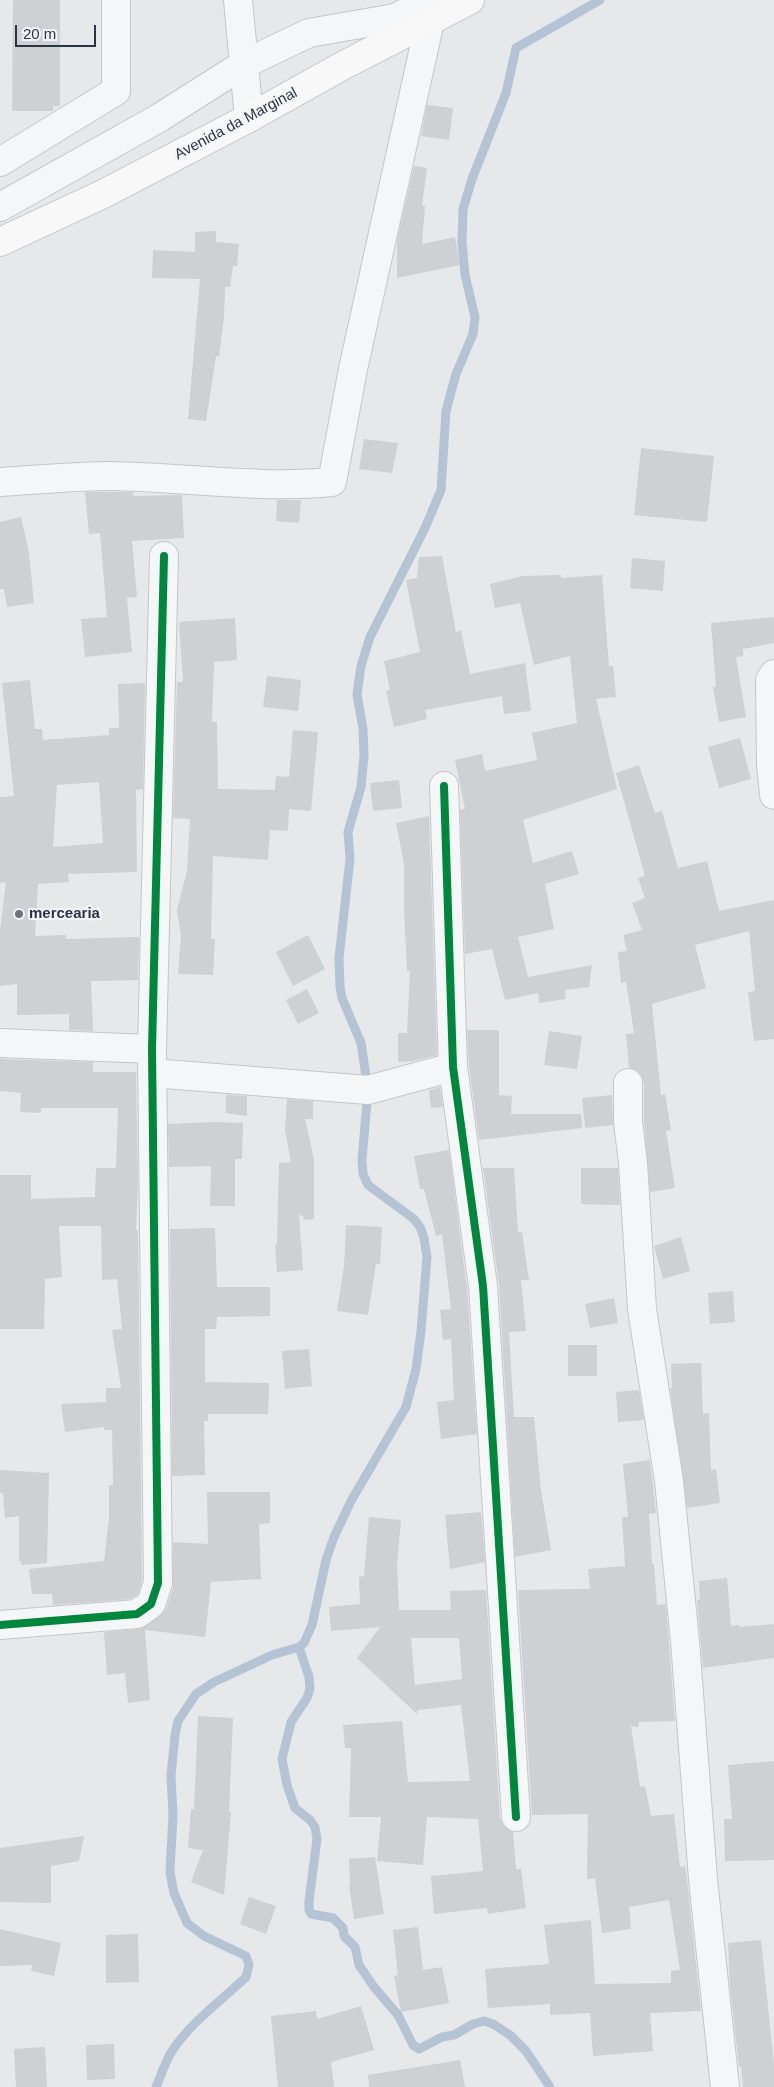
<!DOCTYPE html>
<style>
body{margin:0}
#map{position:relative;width:774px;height:2087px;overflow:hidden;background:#e6e8ea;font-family:Helvetica,sans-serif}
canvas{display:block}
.scale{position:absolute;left:15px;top:25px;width:81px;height:22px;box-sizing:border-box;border:2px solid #2b3445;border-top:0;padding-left:6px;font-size:15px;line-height:18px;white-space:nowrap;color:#2b3445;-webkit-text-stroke:4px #f4f6f9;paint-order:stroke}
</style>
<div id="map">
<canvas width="774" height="2087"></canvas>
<div class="scale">20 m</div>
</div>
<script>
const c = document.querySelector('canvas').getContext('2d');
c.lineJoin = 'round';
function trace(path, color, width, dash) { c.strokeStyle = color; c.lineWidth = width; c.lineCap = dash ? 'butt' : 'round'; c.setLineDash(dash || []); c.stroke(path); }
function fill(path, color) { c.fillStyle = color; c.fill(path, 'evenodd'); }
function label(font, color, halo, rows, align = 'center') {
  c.font = font + ' Helvetica,sans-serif'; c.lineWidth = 4.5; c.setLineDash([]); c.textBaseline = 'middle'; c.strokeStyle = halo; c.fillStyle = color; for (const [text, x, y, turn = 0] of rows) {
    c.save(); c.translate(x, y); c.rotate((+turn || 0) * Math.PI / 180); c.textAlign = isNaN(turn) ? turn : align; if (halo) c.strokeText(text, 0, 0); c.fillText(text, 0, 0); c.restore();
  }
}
trace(new Path2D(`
 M299 1647 309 1677 310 1689 307 1698 291 1722 282 1759 287 1785 295 1808 310 1820 315 1827 317 1839 309 1901V1910L311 1914 333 1918 343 1928 344 1936 355 1947 359 1965 374 1987 398 2015 413 2045 419 2049 442 2037 454 2035 473 2024 484 2021 493 2024 510 2035 526 2051 550 2087
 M156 2087C161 2076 165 2062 172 2051 192 2021 221 2001 246 1977L249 1965 246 1956 204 1936 187 1923 174 1893 170 1872 173 1815 171 1776 175 1735 178 1721 196 1694 214 1682 272 1655 299 1647 304 1643 312 1625 326 1560 334 1537 351 1501 406 1407 416 1369 421 1331 427 1257 424 1238 420 1227 414 1219 368 1185 363 1174 362 1160 368 1090 361 1043 342 998 340 987 339 958 350 859 348 832 361 787 364 755 363 729 357 694 361 666 370 637 425 528 441 490 446 411 456 374 473 334 475 317 465 275 462 242 463 209 472 179 506 93 516 48 600 0`), '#b4c4d5', 9);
fill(new Path2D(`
 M13 0H60V106H53V111H12Z
 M427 105 453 108 449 140 421 136Z
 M414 166 427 168 422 206H425L422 244 455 237 460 265 397 278V241Z
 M216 231V242L239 244 237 266H233L230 287H225L224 317 219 357 216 356 206 421 188 419 200 279 152 278 153 250 195 252V232Z
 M364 439 398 443 392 473 359 469Z
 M641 448 714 456 707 522 634 515Z
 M85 492H133V496L182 495 184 538 132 541 137 597 127 598 132 652 85 657 81 619 107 617 100 533 89 534Z
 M277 500H301L299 523 276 521Z
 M21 517 29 553 34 603 7 607 4 589H0V522Z
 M442 556 456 632 461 630 470 674 525 663 531 711 504 714 502 696 425 710 427 719 394 727 386 691 390 690 384 661 420 652 406 580 417 578 419 557Z
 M632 558 665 561 663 591 630 588Z
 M561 575V578L602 575 609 666H613L616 697 596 699 617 789 523 820 533 863 572 851 579 874 545 884 554 929 518 937 528 977 592 965 589 987 565 990 566 999 539 1003 538 993 505 1000 492 949 465 954 460 810 465 809 455 760 482 754 485 771 537 760 532 733 577 723 570 656 534 665 520 603 495 608 490 584 523 576Z
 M774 617V643L743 649V656L736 657 746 717 719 722 713 687H716L711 623Z
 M235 618 237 660 214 662 212 722H217L218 789 275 790 276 776 289 777 293 730 318 732 311 811 289 809 288 831 270 830 268 860 213 856 211 939H215L213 975 178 974 181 936 177 910 187 871 190 819 173 818 177 682H183L179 622Z
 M267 676 301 680 298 711 263 707Z
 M30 680 35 729H42L43 740 109 735V728H119L118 684 145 683 143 789 136 790 137 872 68 874 69 882 38 884 35 936 66 935V939L139 937 138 980 91 981 93 1031 69 1030V1014L17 1015V984L0 986V930L6 882 0 883V797L14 796 2 683ZM99 782 103 843 53 847 57 785Z
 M740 738 751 779 719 788 708 747Z
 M639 765 655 813 662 811 678 868 707 861 719 911 774 900V1039L754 1041 748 992 755 991 749 931 695 945 706 988 652 1004 661 1095 665 1094 671 1130 666 1131 675 1188 650 1192 644 1121V1083L641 1075 636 1070 629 1068 626 1034 634 1033 626 982 621 983 618 952 627 951 623 935 642 930 632 903 645 898 638 878 645 876 616 773Z
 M399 780 402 808 373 811 370 783Z
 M429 816 437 1055 414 1061 398 1062V1033H407L410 971H407L404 911V864L396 823Z
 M308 935 325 969 293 986 276 952Z
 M307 989 319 1013 298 1024 286 1000Z
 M467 1030H499V1095L512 1096 511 1114H581L582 1128 479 1140 469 1066Z
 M549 1031 582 1036 577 1069 544 1065Z
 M0 1059 93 1062V1072H136L138 1184 136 1230H138L142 1581 138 1594 131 1599 53 1605 52 1594H32L29 1569 104 1561 109 1518V1485H113L112 1430H104V1427L65 1432 61 1404 106 1402V1388H121L112 1330 122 1329 117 1279 102 1280 101 1226H59L62 1277 45 1279 44 1329H0V1175H31V1199L95 1197 96 1168H116L118 1108H41V1113L20 1112 21 1093 0 1091Z
 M440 1087 443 1107 431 1108 429 1090Z
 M226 1095 247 1096V1116L226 1113Z
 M612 1095 613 1125 585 1128 582 1098Z
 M287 1099 313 1101V1119H305L314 1159V1219L304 1220 303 1216 299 1215 303 1270 277 1272 275 1245H277L279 1163 291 1162 285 1130Z
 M216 1122 243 1123 242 1159H235V1206H210L211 1166 169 1167 168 1124Z
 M449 1150 467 1288 477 1434 441 1439 437 1402 454 1400 451 1339 443 1340 440 1310 451 1309 442 1234 436 1236 424 1189H420L414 1156Z
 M483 1168H514L518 1232H522L529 1280H521L526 1331 509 1332 514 1417H534L541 1490 551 1550 515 1557 499 1285Z
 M581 1168H618L620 1205 581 1204Z
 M346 1225 382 1227 380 1264H376L368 1315 337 1311 344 1266Z
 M215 1228 217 1287H270V1316L217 1317 216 1329H205V1382L269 1383 268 1414H208V1421H204L205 1475 172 1476 170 1229Z
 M681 1237 690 1271 663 1279 654 1246Z
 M733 1291 735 1322 710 1324 708 1293Z
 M614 1298 618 1323 590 1328 585 1304Z
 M568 1345H597V1376H568Z
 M309 1349 312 1386 285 1389 282 1351Z
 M701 1363 703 1414 709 1413 711 1470 716 1469 720 1503 687 1508 670 1388H672L671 1364Z
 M639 1390 644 1420 618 1422 616 1392Z
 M650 1460 656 1513 649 1514 652 1564H654L657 1605 666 1604 675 1721 639 1722 638 1727 631 1726 640 1787 645 1786 651 1816 674 1814 680 1867 685 1866 687 1879 701 2011 650 2013 653 2051 593 2056 590 2013 550 2015V2004L488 2008 485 1969 549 1964 544 1925 591 1920 595 1984 671 1983V1971L680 1970 669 1900 629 1907 631 1929 602 1933 595 1878 587 1879 588 1814 532 1815 518 1590 590 1589 588 1569 625 1566 622 1517H628L623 1464Z
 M0 1470 49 1473 47 1563 21 1565V1561H19V1516L5 1518 3 1493H0Z
 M207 1492H270V1523L259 1524 261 1579 211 1582 205 1637 145 1630 150 1700 128 1703 125 1673 107 1675 104 1632 139 1629 160 1616 166 1609 173 1588V1542L208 1544Z
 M481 1512 485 1562 450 1569 445 1515Z
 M369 1517 401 1520 397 1565 399 1610H451L450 1591 486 1590 500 1818 503 1826 513 1832 516 1869H521L526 1908 488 1914 487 1908 434 1914 431 1876 483 1871 478 1819 427 1817 423 1865 377 1861 381 1817H349L351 1748H345L343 1725 402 1721 408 1782 470 1781 461 1705 417 1710V1714L357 1658 380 1627 331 1631 329 1607 360 1604 359 1577 364 1576ZM411 1638H459L462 1679 415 1685Z
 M727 1578 731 1626 739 1625V1627L774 1624V1658L703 1668 697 1600H700L699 1581Z
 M198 1716 233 1718 229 1812H231L224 1895 191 1882 203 1850 188 1848 191 1809H194Z
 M774 1761V1860L725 1861 724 1819H732L728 1765Z
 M84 1836 79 1861 51 1866V1903L0 1902V1848Z
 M375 1857 384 1914 354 1919 349 1885H350L349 1859Z
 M249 1897 276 1906 266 1934 240 1924Z
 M418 1927 423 1970 442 1967 449 2003 401 2012 394 1976 398 1975 393 1930Z
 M0 1929 61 1943 54 1976 31 1971 32 1965 0 1966Z
 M138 1934 139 1982 106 1983V1935Z
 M761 1940 774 2064V2087H743L741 2067H739L730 1986 728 1943Z
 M361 2006 374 2050 331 2062 334 2087H278L271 2016 316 2011 317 2019Z
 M114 2044 115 2079 87 2080 86 2045Z
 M45 2047 47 2087H16L14 2049Z
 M460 2060 465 2087H369L368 2075Z`), '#ced0d3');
const minor = new Path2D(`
 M238 0 249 118
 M0 162 116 91V0
 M0 207 159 118 244 64 309 33 395 18 431 0
 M0 482C37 480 74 476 111 476 184 477 258 489 332 482L353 369 430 21
 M774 674 770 680 771 764 774 795
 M444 786 453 1067 483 1286 516 1817
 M0 1043 152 1049
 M152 1073 368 1090 453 1067
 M628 1083V1122L633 1163 642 1309 669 1481 685 1641 703 1879 725 2087
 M0 1625 137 1614 151 1604 158 1583 152 1049 164 556`);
const major = new Path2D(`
 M0 242 103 194 249 118 344 65 470 0`);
trace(minor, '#c4c6c8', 30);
trace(major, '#c2c5c8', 30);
trace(minor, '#f5f6f7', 28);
trace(major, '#f8f8f8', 28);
trace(new Path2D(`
 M444 786 453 1067 483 1286 516 1817
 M0 1625 137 1614 151 1604 158 1583 152 1049 164 556`), '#00873e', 8);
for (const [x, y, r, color] of [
 [19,914,5,"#6c737f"]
]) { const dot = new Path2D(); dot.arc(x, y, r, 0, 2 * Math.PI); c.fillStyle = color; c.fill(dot); trace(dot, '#f4f6f9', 2); }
label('15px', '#2b3445', '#f4f6f9', [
 ["Avenida da Marginal",236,124,-28]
]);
label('bold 15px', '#2b3445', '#f4f6f9', [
 ["mercearia",29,914]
], 'left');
</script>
